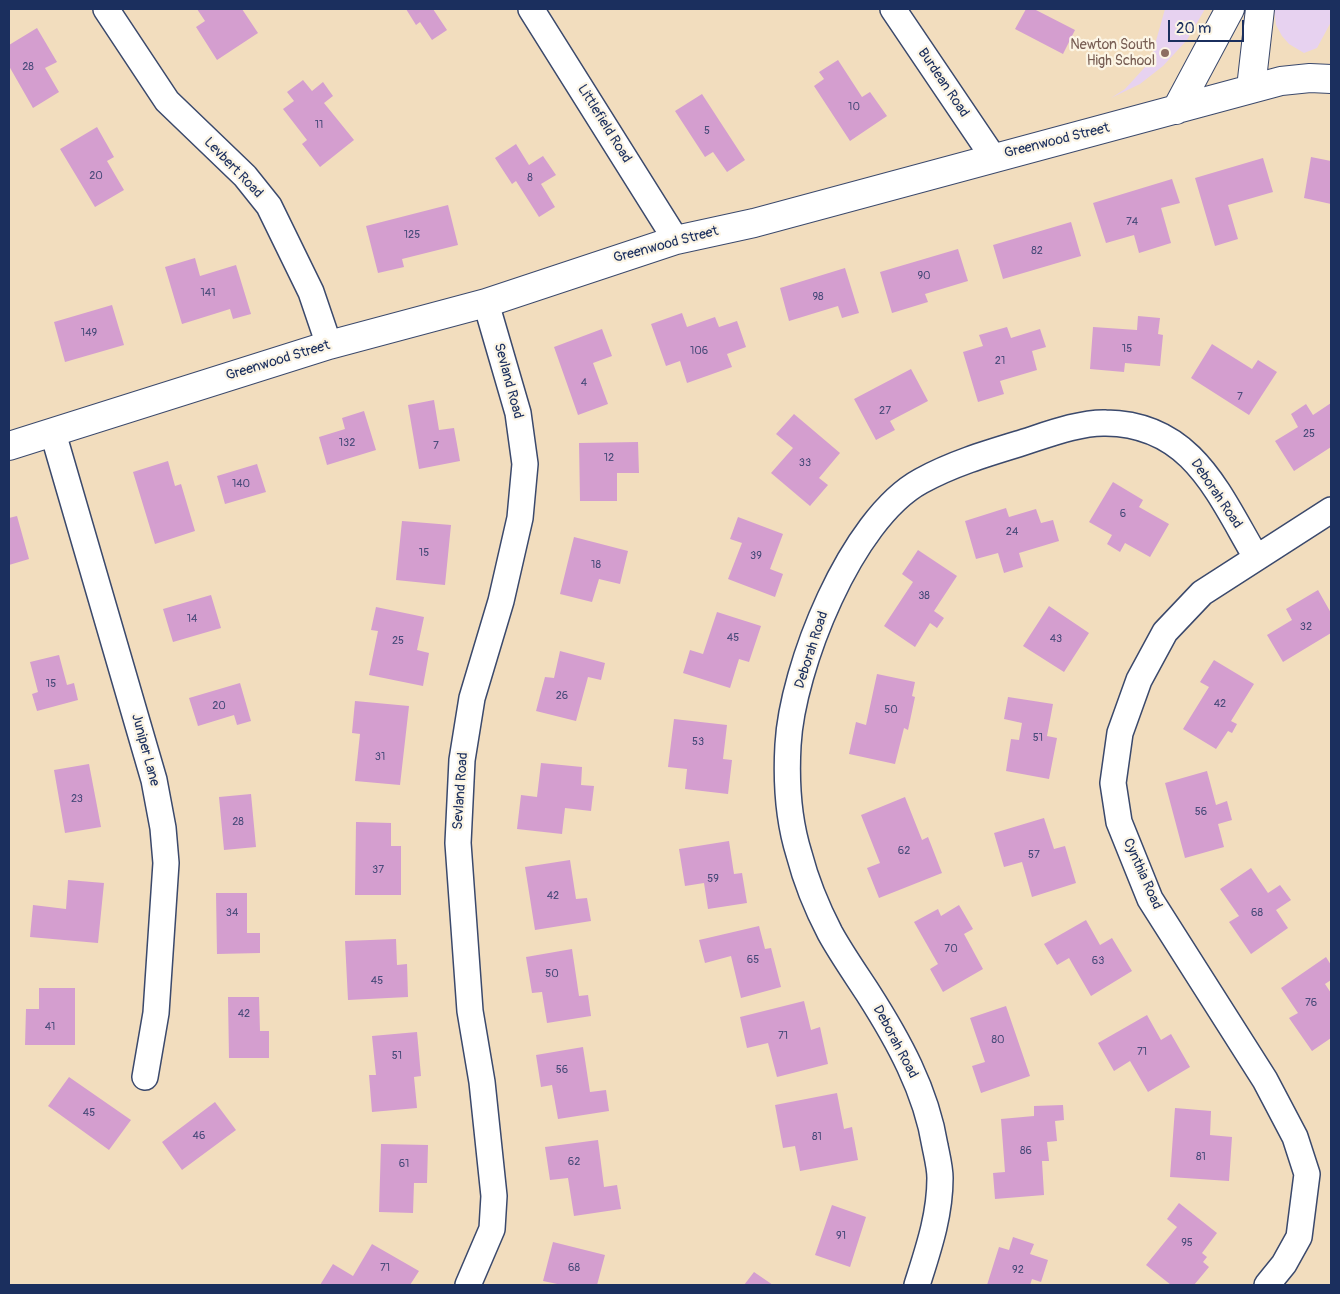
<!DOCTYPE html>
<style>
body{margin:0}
#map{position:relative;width:1340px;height:1294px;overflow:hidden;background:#f2ddbe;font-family:Pangolin,sans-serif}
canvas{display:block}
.frame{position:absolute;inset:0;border:10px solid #1b2f5e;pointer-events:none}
.scale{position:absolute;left:1168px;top:20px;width:76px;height:22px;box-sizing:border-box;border:2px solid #1b2f5e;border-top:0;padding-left:6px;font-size:15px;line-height:18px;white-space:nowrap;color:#1b2f5e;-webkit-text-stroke:4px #fcf5e5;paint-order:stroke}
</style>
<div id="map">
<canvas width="1340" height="1294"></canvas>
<div class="frame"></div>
<div class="scale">20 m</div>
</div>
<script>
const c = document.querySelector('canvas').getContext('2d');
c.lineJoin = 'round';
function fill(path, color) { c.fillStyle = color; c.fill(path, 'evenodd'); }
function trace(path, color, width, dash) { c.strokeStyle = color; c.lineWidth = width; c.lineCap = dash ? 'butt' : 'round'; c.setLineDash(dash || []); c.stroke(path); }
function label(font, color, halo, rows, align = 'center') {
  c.font = font + ' Pangolin,sans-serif'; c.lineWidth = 4.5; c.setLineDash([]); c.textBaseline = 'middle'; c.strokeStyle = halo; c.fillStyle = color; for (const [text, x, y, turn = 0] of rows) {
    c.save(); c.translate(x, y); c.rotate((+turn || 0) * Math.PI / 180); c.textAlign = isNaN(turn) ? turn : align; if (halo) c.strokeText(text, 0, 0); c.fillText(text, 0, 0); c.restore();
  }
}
fill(new Path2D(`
 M1165 9H1205L1187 40 1163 66 1140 84 1111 98 1125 89 1146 66 1152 55Z
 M1274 9H1331V22L1317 48 1304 53 1289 44 1282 36 1276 25Z`), '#e7d2f0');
fill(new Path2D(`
 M197 9H242L258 33 217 60 196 27 205 21Z
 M406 9H433L447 30 432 40 420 22 416 25Z
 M1026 9H1034L1075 30 1063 54 1015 29Z
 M37 28 57 62 45 68 59 92 33 108 9 66V45Z
 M838 60 862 97 870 92 887 116 850 141 814 86 824 79 819 72Z
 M303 80 312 91 323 82 333 96 324 103 354 140 320 167 302 144 307 140 283 109 294 101 287 92Z
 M702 94 745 160 727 172 713 152 705 157 675 111Z
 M97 127 114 157 107 161 124 190 95 207 60 149Z
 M516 144 529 165 543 156 556 175 541 184 555 207 539 217 516 181 512 184 495 158Z
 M1311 157 1331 161V204L1304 198Z
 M1263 158 1273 192 1228 205 1238 239 1215 246 1195 178Z
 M1172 179 1180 203 1161 208 1171 243 1139 253 1134 235 1106 243 1093 203Z
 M448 205 458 245 402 259 404 267 378 273 366 226Z
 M1071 222 1081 256 1003 279 993 245Z
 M958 249 968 281 925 294 928 302 892 313 880 272Z
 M195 258 200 276 236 265 251 314 233 319 230 309 182 324 165 267Z
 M845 268 859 313 842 318 838 306 789 321 780 288Z
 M112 305 124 345 65 362 54 322Z
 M682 313 687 327 715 317 719 327 737 321 746 347 727 354 732 367 687 383 680 361 666 366 651 324Z
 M1138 316 1160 318 1158 334 1163 335 1160 366 1125 363 1124 372 1090 369 1093 327 1137 330Z
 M1007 327 1011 338 1040 329 1046 347 1032 351 1037 370 1000 381 1004 394 978 402 963 352 983 346 979 335Z
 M602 329 612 356 593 363 608 404 578 415 554 347Z
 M1212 344 1252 369 1258 360 1277 372 1249 415 1191 378Z
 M911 369 928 401 890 421 895 430 876 440 854 399Z
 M434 400 439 430 454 428 460 461 419 469 408 405Z
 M1331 403V447L1294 471 1275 441 1298 427 1291 414 1306 404 1313 415Z
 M364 411 376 450 327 465 319 437 345 429 342 418Z
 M794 414 840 453 819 478 828 485 810 506 771 473 793 448 776 434Z
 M638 442 639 473H617V501H580L579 443Z
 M168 461 175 486 181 484 195 531 155 544 133 472Z
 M257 464 266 492 225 504 217 476Z
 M1113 482 1143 500 1139 507 1169 524 1150 557 1125 543 1120 552 1107 544 1112 535 1089 522Z
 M1006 508 1009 517 1036 509 1041 523 1053 520 1059 541 1019 553 1023 567 1004 573 998 553 976 559 965 521Z
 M17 516 29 559 9 565V518Z
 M738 517 783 534 770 569 783 574 775 597 728 579 742 543 730 539Z
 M402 521 451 525 445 585 396 580Z
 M574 537 628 551 620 584 599 579 592 602 560 594Z
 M918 550 957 576 934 611 944 618 937 628 930 623 915 647 884 626 913 582 902 574Z
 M1318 590 1331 613V633L1283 662 1267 635 1292 620 1286 609Z
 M211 595 221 628 173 642 163 609Z
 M1049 606 1089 633 1064 672 1023 646Z
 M376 607 424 617 417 650 429 653 423 686 369 675 378 631 371 630Z
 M717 612 761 626 749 662 739 659 730 688 683 673 690 650 703 654Z
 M560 651 605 663 601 680 588 677 576 721 536 711 545 677 554 678Z
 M59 655 67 685 74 683 78 700 37 711 32 694 38 692 30 662Z
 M1214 660 1254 684 1231 721 1237 724 1232 733 1228 731 1216 749 1183 729 1209 687 1200 682Z
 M877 674 915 682 912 696 915 697 908 730 904 728 895 764 849 754 856 722 866 725Z
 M240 683 251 721 237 725 234 715 198 726 189 698Z
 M1008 697 1053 704 1047 736 1057 738 1049 779 1006 771 1011 739 1019 740 1022 723 1004 719Z
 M355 701 409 706 400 785 355 781 360 734 352 733Z
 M674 719 727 725 723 759 732 760 728 794 685 789 687 769 668 767Z
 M541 763 582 767 581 785 594 786 591 811 565 808 562 834 517 829 521 795 537 797Z
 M89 764 101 827 65 833 54 770Z
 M1207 771 1216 805 1227 801 1232 820 1218 824 1224 847 1185 858 1165 783Z
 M251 794 256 847 224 850 219 797Z
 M905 797 922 840 928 837 942 873 879 898 867 868 880 863 861 815Z
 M1044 818 1054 849 1065 846 1076 883 1032 897 1022 862 1004 867 994 833Z
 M356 822 391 823V846H401V895H355Z
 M729 841 734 874 742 873 747 903 708 909 704 883 685 886 679 849Z
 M570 860 576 899 587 898 591 921 535 930 525 867Z
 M1251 868 1268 893 1280 885 1291 900 1276 910 1288 928 1251 954 1229 922 1239 916 1220 889Z
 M68 880 104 883 98 943 30 937 33 905 66 909Z
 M216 893H247V933H260V953L217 954Z
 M959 905 973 929 964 934 983 969 943 992 930 969 938 964 914 922 938 909 941 916Z
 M1086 920 1100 945 1112 938 1132 971 1091 996 1069 958 1057 965 1044 944Z
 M759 926 765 949 771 948 781 987 741 998 731 956 705 963 699 940Z
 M396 939 397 965 407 964 408 997 348 1000 345 941Z
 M572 949 579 996 588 995 591 1016 547 1023 542 992 532 993 526 957Z
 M1326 957 1331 965V980L1325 984 1331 993V1038L1312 1051 1289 1018 1298 1013 1281 988Z
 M39 988H75V1045H25L26 1009H39Z
 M228 997H259L260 1031H269V1058H229Z
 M804 1001 811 1030 820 1027 828 1064 777 1077 768 1043 747 1048 740 1017Z
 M1006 1006 1030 1076 981 1093 972 1066 985 1062 970 1018Z
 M1147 1015 1161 1040 1171 1034 1190 1067 1148 1092 1130 1061 1114 1071 1098 1043Z
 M417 1032 421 1076 414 1077 417 1108 372 1112 369 1075H376L372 1036Z
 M583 1047 590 1092 606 1090 609 1111 558 1119 552 1085 541 1087 536 1055Z
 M69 1077 131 1120 109 1150 48 1106Z
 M837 1093 844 1129 852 1127 858 1160 800 1171 795 1146 783 1148 775 1105Z
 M215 1102 236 1130 182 1170 162 1142Z
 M1063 1105 1064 1120 1055 1121 1057 1141 1047 1142 1049 1161H1042L1044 1195 995 1199 993 1173 1005 1172 1001 1119 1034 1116V1106Z
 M1175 1108 1211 1111 1210 1135 1232 1137 1229 1181 1170 1177Z
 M598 1140 604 1187 617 1185 621 1209 574 1216 568 1178 550 1180 545 1147Z
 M381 1144 428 1145 427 1183H414L413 1213 379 1212Z
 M1179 1203 1217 1233 1202 1253 1207 1257 1203 1262 1209 1267 1194 1285H1171L1146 1265 1177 1227 1167 1219Z
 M832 1205 866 1217 850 1267 815 1255Z
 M1013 1237 1034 1244 1030 1254 1048 1260 1041 1282 1032 1279 1030 1285H987L999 1247 1009 1250Z
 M553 1242 605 1255 597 1285H562L543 1281Z
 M372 1244 419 1271 410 1285H320L333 1264 353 1276Z
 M754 1272 773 1285H744Z`), '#d49ecf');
const minor = new Path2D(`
 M106 9 167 101 245 176 269 206 311 292 329 345
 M531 9 676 240
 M893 9 993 157
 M53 433 154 780 163 828 166 863 156 1013 145 1077
 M468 1285 492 1229 494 1196 482 1082 470 1011 458 843 462 760 472 698 501 601 520 518 525 464 518 413 486 303
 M917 1285C928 1250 940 1216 940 1178 940 1168 937 1156 935 1146 926 1090 898 1040 868 993 855 973 841 953 830 933 817 908 806 881 799 854 788 819 786 781 788 745 792 668 851 519 921 481 952 464 985 454 1018 444 1044 436 1079 422 1106 423 1192 424 1218 493 1256 557
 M1267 1285 1284 1264 1299 1237 1307 1174 1295 1137 1265 1080 1150 899 1119 822 1113 783 1120 733 1139 680 1165 632 1202 593 1331 510`);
const tertiary = new Path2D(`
 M1251 88 1260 9
 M1176 110 1230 9
 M9 446 329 345 486 303 676 240 754 223 1281 81 1310 78 1331 79`);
trace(minor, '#3b496c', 28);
trace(tertiary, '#3b496c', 30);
trace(minor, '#fff', 25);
trace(tertiary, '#fff', 28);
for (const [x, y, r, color] of [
 [1165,53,5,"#8d6e63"]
]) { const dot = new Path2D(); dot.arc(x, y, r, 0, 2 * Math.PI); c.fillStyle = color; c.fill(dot); trace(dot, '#fcf5e5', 2); }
label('11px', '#494b7a', null, [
 ["28",28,67],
 ["10",854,107],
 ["11",319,125],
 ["5",707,131],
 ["20",96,176],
 ["8",530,178],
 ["74",1132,222],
 ["125",412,235],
 ["82",1037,251],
 ["90",924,276],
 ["141",208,293],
 ["98",818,297],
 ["149",89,333],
 ["15",1127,349],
 ["106",699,351],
 ["21",1000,361],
 ["4",584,383],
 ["7",1240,397],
 ["27",885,411],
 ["25",1309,434],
 ["132",347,443],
 ["7",436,446],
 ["12",609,458],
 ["33",805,463],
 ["140",241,484],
 ["6",1123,514],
 ["24",1012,532],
 ["15",424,553],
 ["39",756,556],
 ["18",596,565],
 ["38",924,596],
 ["14",192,619],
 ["32",1306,627],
 ["45",733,638],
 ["43",1056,639],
 ["25",398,641],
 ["15",51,684],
 ["26",562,696],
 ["42",1220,704],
 ["20",219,706],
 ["50",891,710],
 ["51",1038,738],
 ["53",698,742],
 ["31",380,757],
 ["23",77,799],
 ["56",1201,812],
 ["28",238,822],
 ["62",904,851],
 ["57",1034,855],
 ["37",378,870],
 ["59",713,879],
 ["42",553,896],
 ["34",232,913],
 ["68",1257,913],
 ["70",951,949],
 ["65",753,960],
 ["63",1098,961],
 ["50",552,974],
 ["45",377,981],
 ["76",1311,1003],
 ["42",244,1014],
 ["41",50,1027],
 ["71",783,1036],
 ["80",998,1040],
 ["71",1142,1052],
 ["51",397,1056],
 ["56",562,1070],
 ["45",89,1113],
 ["46",199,1136],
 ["81",817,1137],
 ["86",1026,1151],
 ["81",1201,1157],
 ["62",574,1162],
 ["61",404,1164],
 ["91",841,1236],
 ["95",1187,1243],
 ["71",385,1268],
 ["68",574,1268],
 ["92",1018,1270]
]);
label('14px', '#785e54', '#fcf5e5', [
 ["Newton South",1155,45],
 ["High School",1155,61]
], 'right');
label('14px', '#1b2f5e', '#fcf5e5', [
 ["Burdean Road",943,83,56],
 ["Littlefield Road",604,124,58],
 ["Greenwood Street",1057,141,-14],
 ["Levbert Road",233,168,46],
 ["Greenwood Street",666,245,-15],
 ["Greenwood Street",278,361,-17],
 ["Sevland Road",508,381,75],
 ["Deborah Road",1216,494,56],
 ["Deborah Road",812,650,-72],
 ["Juniper Lane",145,750,75],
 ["Sevland Road",461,791,-86],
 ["Cynthia Road",1142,874,66],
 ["Deborah Road",895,1042,62]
]);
</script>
